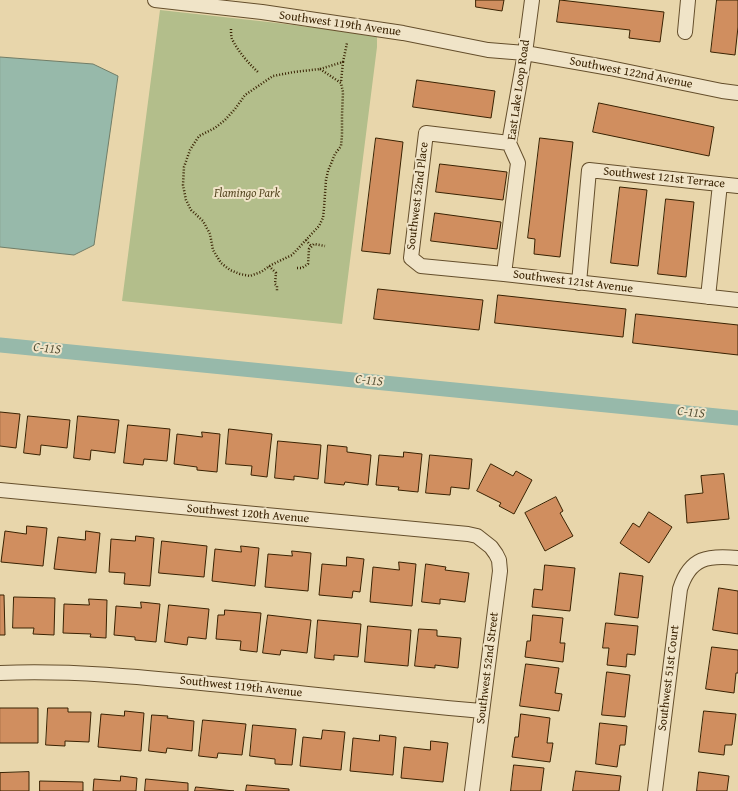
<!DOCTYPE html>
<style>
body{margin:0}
canvas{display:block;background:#e8d6ab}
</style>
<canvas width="738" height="791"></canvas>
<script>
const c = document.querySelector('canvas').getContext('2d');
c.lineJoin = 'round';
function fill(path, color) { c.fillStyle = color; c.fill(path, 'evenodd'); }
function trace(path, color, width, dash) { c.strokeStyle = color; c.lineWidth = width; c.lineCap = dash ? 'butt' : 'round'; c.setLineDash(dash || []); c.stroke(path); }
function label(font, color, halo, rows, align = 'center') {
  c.font = font + ' "Gentium Book Plus",serif'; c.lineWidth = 4; c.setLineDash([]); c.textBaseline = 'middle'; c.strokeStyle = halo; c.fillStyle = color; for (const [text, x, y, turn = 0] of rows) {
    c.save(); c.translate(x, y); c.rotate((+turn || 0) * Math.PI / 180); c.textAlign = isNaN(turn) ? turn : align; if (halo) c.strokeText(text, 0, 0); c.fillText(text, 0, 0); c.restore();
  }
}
fill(new Path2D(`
 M160 10C232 18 305 25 377 37V47L342 324 122 301Z`), '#b3be8b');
const water = new Path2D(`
 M0 57 93 64 118 76 94 245 74 255 0 247Z`);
fill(water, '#97b9aa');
trace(water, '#717d67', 1);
trace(new Path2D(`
 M0 345 738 418`), '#97b9aa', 15);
const building = new Path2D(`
 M476 0H504L502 11 476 7Z
 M560 0 664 12 660 42 629 38 630 30 557 22Z
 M717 0H738V27L735 55 711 52Z
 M417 80 495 91 491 118 413 107Z
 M599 103 714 127 709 156 593 132Z
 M376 138 403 142 390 254 362 251Z
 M540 138 573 142 560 257 534 254 535 239 528 238Z
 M440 164 507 172 503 200 436 192Z
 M620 187 647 190 638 266 611 263Z
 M666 199 694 202 686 277 658 274Z
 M435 213 501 222 497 249 431 241Z
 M378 289 483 300 479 330 374 319Z
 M498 295 626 309 623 337 495 323Z
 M636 314 738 325V355L633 343Z
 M0 412 20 414 16 448 0 446Z
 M28 416 70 420 67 448 41 445 40 455 24 453Z
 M78 416 119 420 115 453 91 450 90 460 74 458Z
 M128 425 170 429 167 461 144 459 143 465 124 463Z
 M229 429 272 434 267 477 251 475 252 466 226 464Z
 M202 432 220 434 217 472 197 470V467L174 464 177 434 202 437Z
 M278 441 321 445 318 479 294 476V480L275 478Z
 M328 445 347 447V452L371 455 368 485 345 482 344 485 325 483Z
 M404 452 422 454 418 492 398 490 399 487 376 485 379 455 403 457Z
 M430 455 472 459 469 489 451 487 450 495 426 493Z
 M491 464 513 476 516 471 532 480 514 514 499 506 501 503 477 491Z
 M724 474 729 519 687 523 685 495 703 493 701 476Z
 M556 497 563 511 560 513 573 536 545 551 525 513Z
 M649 512 672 527 649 563 620 543 633 523 639 527Z
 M27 526 47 528 43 566 1 562 5 531 26 534Z
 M86 531 100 533 96 573 54 569 58 537 85 540Z
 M136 536 154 538 150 586 124 584 125 573 109 572 111 539 135 541Z
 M162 541 207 546 204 577 159 573Z
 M241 546 259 548 255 586 212 581 215 549 241 552Z
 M292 551 311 553 308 591 265 587 268 554 292 556Z
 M347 557 364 559 360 592 353 591 352 598 319 595 322 564 346 566Z
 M399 562 416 564 412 606 370 602 373 567 399 570Z
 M426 564 446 567 445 570 469 573 465 602 440 599V604L422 602Z
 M545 565 575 568 570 611 532 607 534 589 542 590Z
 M620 573 643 576 638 618 615 615Z
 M719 588 738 591V634L713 630Z
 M0 595H4L5 635H0Z
 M14 597 55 598 54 635 33 634 34 628H13Z
 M89 599 107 600 106 638 90 637 91 634 63 633 64 604 89 605Z
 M141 602 160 604 156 642 135 640V637L114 635 116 606 141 608Z
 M169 605 209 609 206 639 188 637 187 645 165 642Z
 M225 610 261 613 257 652 240 650 241 641 216 639 218 615H224Z
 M268 615 311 620 307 653 281 650 280 655 263 653Z
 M533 615 563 618 560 643H565L563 662 525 657 527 641H530Z
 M318 620 361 624 358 657 334 655V660L315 658Z
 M606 623 638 626 635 655 627 654 626 667 607 665 609 648H603Z
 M368 626 411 630 408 666 365 662Z
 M419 629 437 630V636L461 638 458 668 435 665V668L415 666Z
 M712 647 738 650V673H736L734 693 706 689Z
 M526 664 559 668 555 693 562 694 559 711 520 706Z
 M607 672 630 675 625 717 602 715Z
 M0 708H38V743H0Z
 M48 708H68V712H91L89 742 65 741V746L46 745Z
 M125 711 144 713 141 751 98 747 101 714 124 716Z
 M704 711 736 714 732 745H725L724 755 699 752Z
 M521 714 550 718 547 743H553L550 762 512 757 515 737H518Z
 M152 715 168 716 167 718 194 721 192 751 167 748 166 753 149 751Z
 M203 720 246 724 242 755 218 753 217 758 199 756Z
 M600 723 627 726 625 745H620L617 767 596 764Z
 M253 725 296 729 292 765 275 764V759L250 756Z
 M323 730 345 732 341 770 300 766 303 737 321 739Z
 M380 735 396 737 393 775 350 771 353 738 379 741Z
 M431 741 448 743 443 782 401 778 404 747 430 750Z
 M514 765 544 768 541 791H511Z
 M576 771 621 776 619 791H573Z
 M29 772V791H0V773Z
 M699 772 729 776 727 791H697Z
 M121 776 137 778 136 791H93L94 779 120 781Z
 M146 779 188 783V791H145Z
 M40 781 83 782V791H40Z
 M247 785 289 789V791H246Z
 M196 787 234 791H195Z`);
fill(building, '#d08e5f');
trace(building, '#392202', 1);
const minor = new Path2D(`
 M155 0 262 12 403 33 488 50 525 53 610 68 722 91 738 93
 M685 32 688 0
 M509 143 426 133 411 258 421 266 504 274 738 300
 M504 274 518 163 509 143 525 53 532 0
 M579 283 589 170 738 186
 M708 297 720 184
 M0 490 468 534 477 536 491 547 496 554 499 560 500 571 472 791
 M0 673C71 670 141 677 211 684 302 693 392 703 482 711
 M655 791 680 589C690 557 708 555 738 558`);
trace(minor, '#654f2c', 16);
trace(new Path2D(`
 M231 29C231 32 231 36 232 39 238 51 248 63 258 72
 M343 62 347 43
 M320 69 341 83 343 92 342 115V135L341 146 335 154 328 171 326 180 324 208 323 218 319 226 292 255 271 265 261 272 250 276 240 274 230 270 221 263 213 250 210 234 203 221 191 210 186 200 183 185 184 167 190 150 199 136 215 128 225 120 235 109 245 95 273 76 294 72Z
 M320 69 343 62 341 82
 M306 240 311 246
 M269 266 276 273 275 284 277 286V291
 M297 268H302L308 264 309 249 314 244 325 246`), '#392202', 2.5, [1, 2]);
trace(minor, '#f0e4c8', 14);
label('12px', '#392202', '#f0e4c8', [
 ["Southwest 119th Avenue",340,24,8],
 ["Southwest 122nd Avenue",631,73,11],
 ["East Lake Loop Road",519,90,-82],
 ["Southwest 121st Terrace",664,178,6],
 ["Southwest 52nd Place",418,196,-83],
 ["Southwest 121st Avenue",573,282,7],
 ["Southwest 120th Avenue",248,514,5],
 ["Southwest 52nd Street",488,668,-83],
 ["Southwest 51st Court",669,678,-83],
 ["Southwest 119th Avenue",241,687,6]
]);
label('italic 12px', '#584924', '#f0e4c8', [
 ["Flamingo Park",247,194]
]);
label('italic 13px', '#554f34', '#f0e4c8', [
 ["C-11S",47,349,6],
 ["C-11S",369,381,6],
 ["C-11S",691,413,6]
]);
</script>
